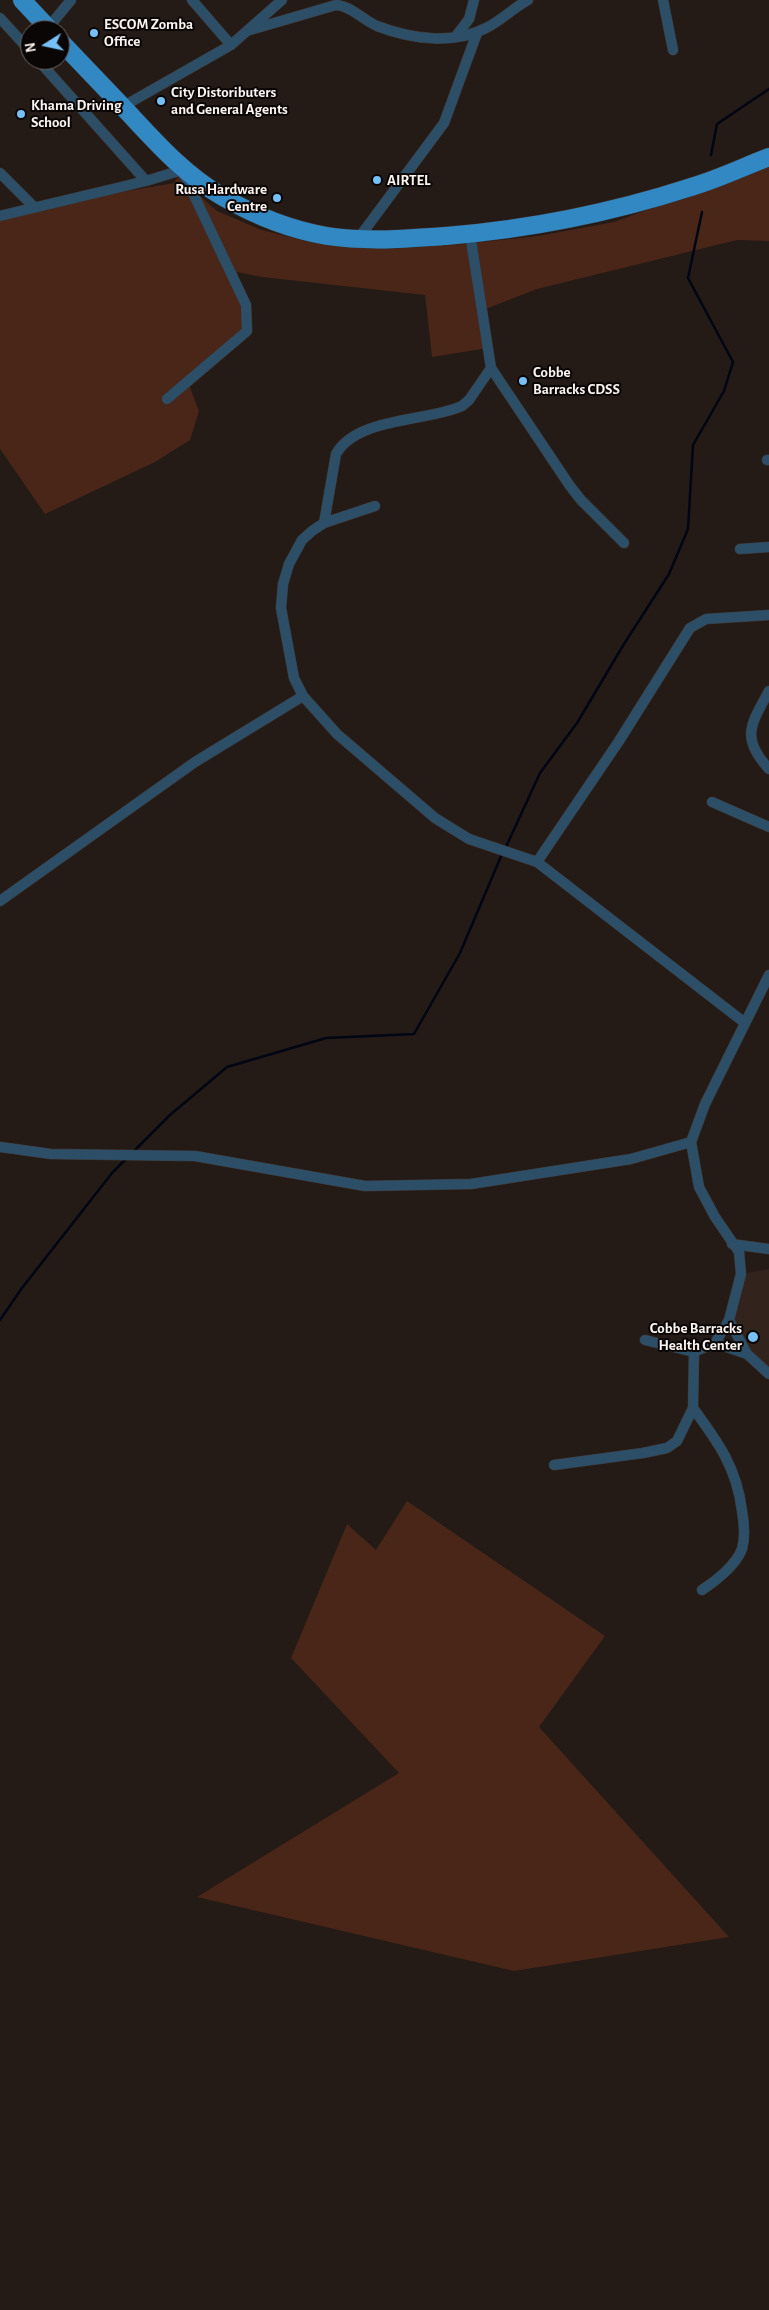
<!DOCTYPE html>
<style>
body{margin:0}
#map{position:relative;width:769px;height:2310px;overflow:hidden;background:#241a16;font-family:"Alegreya Sans",sans-serif}
canvas{display:block}
.north{position:absolute;left:20px;top:20px;width:50px;height:50px;box-sizing:border-box;background:#0a0605;border:1px solid #6a6563;border-radius:50%;rotate:260deg;font-size:14px;font-weight:700;line-height:20px;text-align:center;color:#fbf3f0}
.north::after{content:'';display:block;margin:auto;width:18px;height:22px;background:#77c0f7;clip-path:polygon(50% 0,100% 100%,50% 72%,0 100%)}
</style>
<div id="map">
<canvas width="769" height="2310"></canvas>
<div class="north">N</div>
</div>
<script>
const c = document.querySelector('canvas').getContext('2d');
c.lineJoin = 'round';
function fill(path, color) { c.fillStyle = color; c.fill(path, 'evenodd'); }
function trace(path, color, width, dash) { c.strokeStyle = color; c.lineWidth = width; c.lineCap = dash ? 'butt' : 'round'; c.setLineDash(dash || []); c.stroke(path); }
function label(font, color, halo, rows, align = 'center') {
  c.font = font + ' "Alegreya Sans",sans-serif'; c.lineWidth = 4; c.setLineDash([]); c.textBaseline = 'middle'; c.strokeStyle = halo; c.fillStyle = color; for (const [text, x, y, turn = 0] of rows) {
    c.save(); c.translate(x, y); c.rotate((+turn || 0) * Math.PI / 180); c.textAlign = isNaN(turn) ? turn : align; if (halo) c.strokeText(text, 0, 0); c.fillText(text, 0, 0); c.restore();
  }
}
fill(new Path2D(`
 M769 1269V1374L747 1354 729 1320 741 1274Z`), '#33231d');
fill(new Path2D(`
 M769 165V241L737 240 537 289 483 310 488 348 432 357 425 295 262 277 237 272 246 305 247 331 187 380 199 411 190 440 155 462 45 514 0 449V216L34 207 174 183 182 170 184 182 217 211 262 230 313 243 385 249 453 245 538 236 614 222Z
 M407 1501 605 1636 539 1727 729 1937 514 1971 197 1897 399 1773 291 1658 347 1524 376 1550Z`), '#492618');
trace(new Path2D(`
 M711 155 717 124 769 89
 M505 849 540 773 577 723 624 644 669 574 688 529 693 445 724 391 733 362 688 278 702 212
 M133 1152 170 1115 227 1067 326 1038 414 1034 460 953 502 854
 M0 1320 22 1288 112 1173 127 1158`), '#000614', 2.5);
const minor = new Path2D(`
 M192 0 231 45
 M663 0 673 50
 M0 18 30 51
 M48 28 71 0
 M250 30 336 5C351 6 363 20 377 26 411 39 453 45 486 28 501 21 513 8 528 0
 M456 36 469 19 474 0
 M38 60 146 181
 M122 107 231 45 282 0
 M0 173 34 207
 M0 216 146 181 182 170 246 305 247 331 167 399
 M470 234 491 368 570 486 581 500 624 543
 M358 239 444 123 477 33
 M767 460H769
 M375 506 324 523 312 531 302 540 289 564 283 584 281 608 294 678 303 696 337 734 435 818 469 839 537 862 745 1023
 M324 523 336 454C357 417 426 422 462 406L469 400 491 368
 M740 549 769 547
 M769 691C751 724 740 738 769 769
 M712 802 769 827
 M537 862 619 741 690 628 706 619 769 615
 M0 901 195 762 303 696
 M0 1147 51 1154 195 1156 365 1186 471 1184 631 1159 691 1142
 M732 1244 769 1249
 M729 1320 747 1354 769 1374
 M645 1340 694 1352 715 1343 729 1320 741 1274 739 1252 715 1217 699 1187 691 1142 705 1104 769 975
 M715 1343 747 1354
 M693 1408C718 1442 737 1468 742 1511 744 1522 745 1538 742 1549 736 1565 716 1581 702 1590
 M554 1465 643 1453 667 1448 677 1441 693 1408 694 1352`);
const trunk = new Path2D(`
 M22 0 50 30
 M60 41C81 63 102 85 123 107 154 140 183 174 223 197 254 215 292 230 327 236 367 242 406 239 446 236 530 229 611 213 691 187 718 179 743 167 769 157`);
trace(minor, '#3e3430', 11);
trace(trunk, '#3e3430', 19);
trace(minor, '#2c4e67', 10);
trace(trunk, '#3288c2', 18);
for (const [x, y, r, color] of [
 [94,33,5,"#77c0f7"],
 [161,101,5,"#77c0f7"],
 [21,114,5,"#77c0f7"],
 [377,180,5,"#77c0f7"],
 [277,198,5,"#77c0f7"],
 [523,381,5,"#77c0f7"],
 [753,1337,6,"#77c0f7"]
]) { const dot = new Path2D(); dot.arc(x, y, r, 0, 2 * Math.PI); c.fillStyle = color; c.fill(dot); trace(dot, '#0a0605', 2); }
label('bold 15px', '#fbf3f0', '#0a0605', [
 ["ESCOM Zomba",104,24],
 ["Office",104,41],
 ["City Distoributers",171,92],
 ["and General Agents",171,109],
 ["Khama Driving",31,105],
 ["School",31,122],
 ["AIRTEL",387,180],
 ["Rusa Hardware",267,189,"right"],
 ["Centre",267,206,"right"],
 ["Cobbe",533,372],
 ["Barracks CDSS",533,389],
 ["Cobbe Barracks",742,1328,"right"],
 ["Health Center",742,1345,"right"]
], 'left');
</script>
